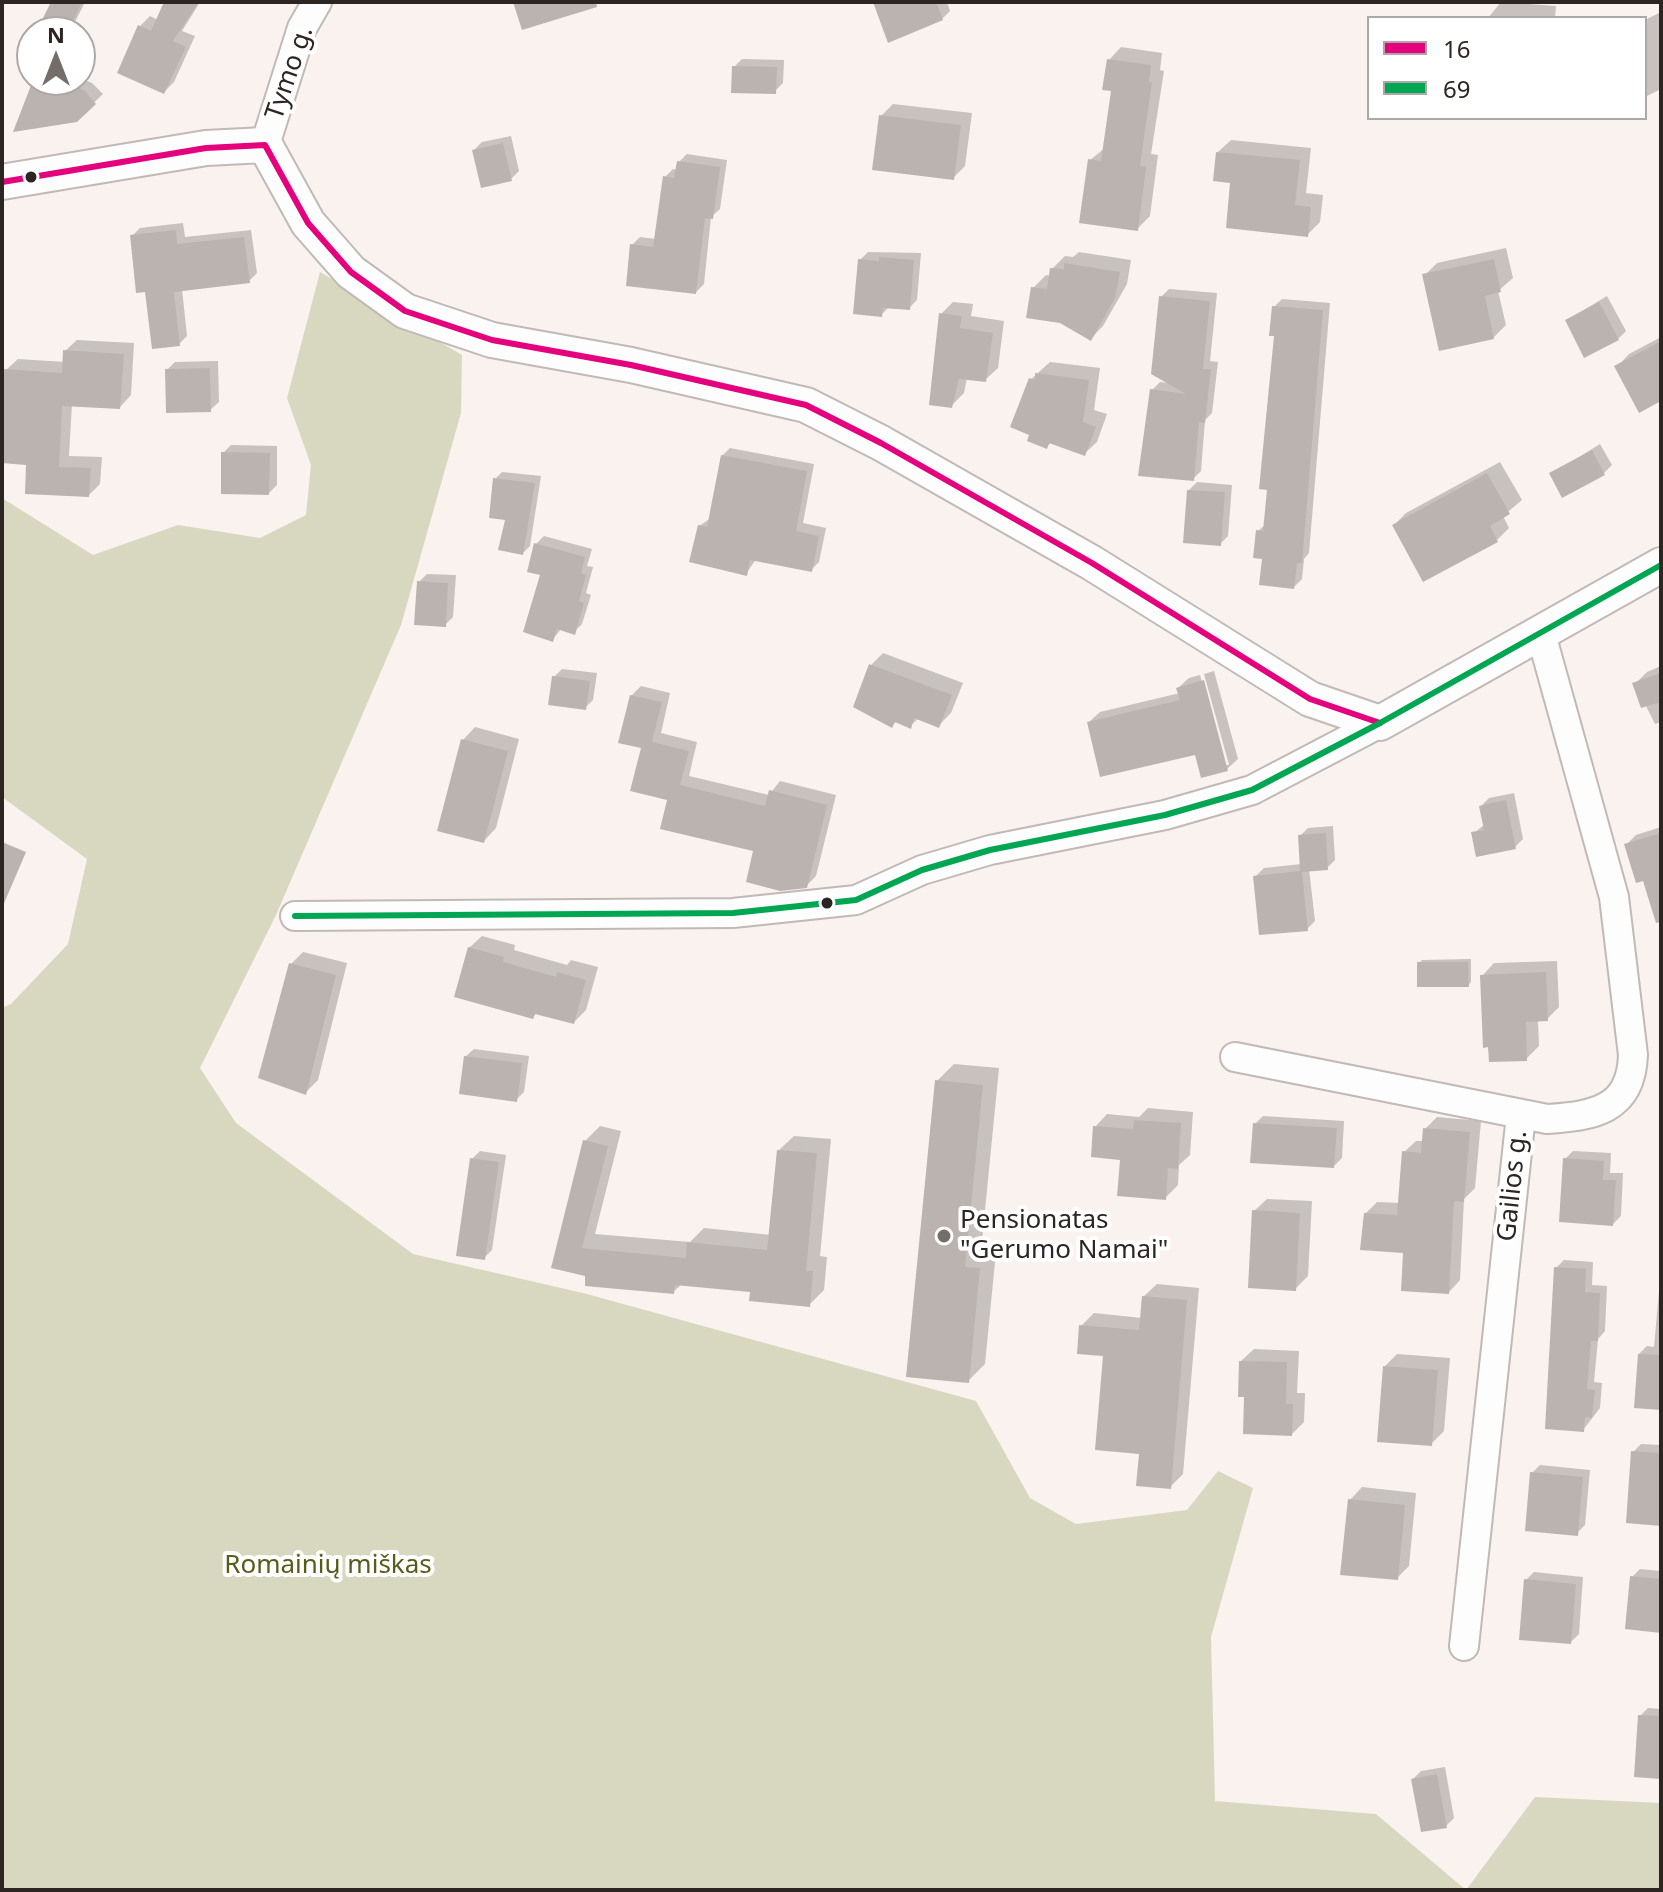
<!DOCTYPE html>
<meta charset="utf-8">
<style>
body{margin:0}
#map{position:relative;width:1663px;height:1892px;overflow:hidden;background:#f9f2ef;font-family:"Noto Sans",sans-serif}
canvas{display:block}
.frame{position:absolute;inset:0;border:4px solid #2d2522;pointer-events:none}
.legend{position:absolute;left:1367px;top:16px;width:280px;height:104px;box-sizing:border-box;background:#fff;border:2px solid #aba8a7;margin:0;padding:10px 14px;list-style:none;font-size:24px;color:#2d2522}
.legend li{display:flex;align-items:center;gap:16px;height:40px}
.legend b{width:40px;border:2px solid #aba8a7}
.north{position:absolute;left:16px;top:16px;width:80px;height:80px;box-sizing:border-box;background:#fff;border:2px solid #aba8a7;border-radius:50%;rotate:0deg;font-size:22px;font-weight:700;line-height:32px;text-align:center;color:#2d2522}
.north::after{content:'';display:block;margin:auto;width:28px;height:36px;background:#746d6a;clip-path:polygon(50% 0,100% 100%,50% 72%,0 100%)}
</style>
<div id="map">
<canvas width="1663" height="1892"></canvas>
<div class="frame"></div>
<ul class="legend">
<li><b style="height:10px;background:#e5007d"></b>16</li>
<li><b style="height:10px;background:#00a651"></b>69</li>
</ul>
<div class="north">N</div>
</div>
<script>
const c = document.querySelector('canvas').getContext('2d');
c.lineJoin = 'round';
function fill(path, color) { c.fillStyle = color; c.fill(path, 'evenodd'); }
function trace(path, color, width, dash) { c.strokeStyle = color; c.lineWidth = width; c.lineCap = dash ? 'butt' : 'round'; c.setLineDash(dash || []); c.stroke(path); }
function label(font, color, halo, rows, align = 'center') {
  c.font = font + ' "Noto Sans",sans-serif'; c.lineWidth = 8; c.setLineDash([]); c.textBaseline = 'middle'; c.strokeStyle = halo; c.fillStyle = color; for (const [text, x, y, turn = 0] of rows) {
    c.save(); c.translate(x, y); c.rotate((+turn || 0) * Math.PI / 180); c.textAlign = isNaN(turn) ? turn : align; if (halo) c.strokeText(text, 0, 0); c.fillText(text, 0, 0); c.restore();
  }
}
fill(new Path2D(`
 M320 272 462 355 461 413 401 625 276 915 200 1068 236 1123 413 1254 583 1293 976 1401 1030 1498 1076 1524 1187 1510 1218 1471 1253 1488 1211 1637 1215 1801 1376 1814 1466 1890 1535 1797 1661 1803V1890H2V1008L11 1004 68 944 87 859 2 797V498L93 555 178 525 260 538 306 515 311 465 287 398Z`), '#d8d8c0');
fill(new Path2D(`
 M53 2H85L70 32H47Z
 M166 2H200L182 31 195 36 174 82 164 92 140 26 150 16 158 20Z
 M875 2H947L950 11 942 19Z
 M1501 2 1556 6 1555 18H1488Z
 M1661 12V89L1645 97V20Z
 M1121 47 1162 53 1160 70 1164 71 1151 154 1158 155 1150 216 1137 229 1090 160 1105 148 1114 90 1109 60Z
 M742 59 784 60 783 83 775 91 734 67Z
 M80 78 92 83 103 94 76 120 36 80Z
 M893 104 972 113 965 166 953 178 881 116Z
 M511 136 519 171 511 179 474 150 482 142Z
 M1231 140 1311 148 1306 193 1323 195 1320 222 1307 235 1232 181 1218 152Z
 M687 154 727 160 720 209 711 217 704 284 696 292 632 245 640 237 656 239 665 177 673 169 678 170 679 162Z
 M183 223 185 237 251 230 257 273 249 281 182 289 187 336 179 344 147 290 132 236 140 228Z
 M1506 248 1513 278 1498 291 1506 325 1493 338 1425 275 1437 263Z
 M868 252 921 253 917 300 909 308 890 306 881 315 860 260Z
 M1079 252 1131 260 1127 284 1103 326 1091 338 1033 288 1046 275 1051 276 1052 269 1065 256 1073 257Z
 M1169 289 1217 293 1210 361 1218 362 1212 413 1205 420 1201 471 1193 479 1152 390 1160 382 1171 383 1161 297Z
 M1607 296 1626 331 1618 339 1567 320Z
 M1282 299 1330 303 1309 553 1304 559 1302 579 1294 587 1264 557 1258 531 1266 524 1276 334 1274 307Z
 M953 302 973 304 971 316 1004 321 998 368 985 380 967 378 964 393 951 406 941 314Z
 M1661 337V399L1617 367 1629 354Z
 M77 340 134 343 131 395 120 407 72 404 69 456 102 457 100 484 89 495 29 463 2 461 6 370 18 359 65 362V351Z
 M218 361 219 402 210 410 167 370 175 362Z
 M1050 362 1100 368 1094 410 1107 414 1097 442 1084 454 1052 441 1047 447 1030 380Z
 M1600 444 1612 465 1604 473 1552 474Z
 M231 445 277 446V485L269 493 223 453Z
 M730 448 814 464 803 523 826 528 819 562 811 570 756 559 746 574 699 526 711 518 722 456Z
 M1500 462 1522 500 1503 516 1509 528 1497 540 1394 525 1406 513Z
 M502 472 541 476 530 546 523 553 495 479Z
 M1197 482 1232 485 1228 536 1220 544 1189 490Z
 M544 536 592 549 587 566 593 567 586 593 591 595 582 624 574 632 562 628 553 639 536 544Z
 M427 574 456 575 453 617 445 625 419 582Z
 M883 653 963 683 951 713 939 725 919 718 910 726 897 721 892 725 871 665Z
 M1661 666V722L1655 724 1635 684 1647 672Z
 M562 669 597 673 593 700 585 708 554 677Z
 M1214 671 1238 759 1227 769 1196 752 1089 722 1100 712 1180 693 1178 688 1189 678 1200 675 1225 765H1229L1204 674Z
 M641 686 670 693 661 733 697 742 689 776 769 795 780 781 836 795 816 876 806 886 756 850 669 798 643 747 631 696Z
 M475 727 519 739 496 828 484 841 463 740Z
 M1514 793 1523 839 1515 847 1474 833 1485 824 1481 806 1489 798Z
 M1333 826 1335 860 1327 868 1309 869 1315 921 1307 929 1256 876 1264 868 1301 864 1300 836 1308 828Z
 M1661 827V890L1626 845 1636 835Z
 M482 936 515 945 514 950 567 965 571 960 598 967 586 1010 574 1022 537 1012 533 1017 469 948Z
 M303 952 347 963 318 1080 306 1092 291 964Z
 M1471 959V982L1468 985 1419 963 1422 960Z
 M1557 961 1559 1007 1547 1019 1538 1020 1539 1046 1526 1059 1482 976 1494 963Z
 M474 1049 529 1056 524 1092 516 1100 465 1057Z
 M954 1064 999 1068 981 1251 996 1252 985 1364 968 1381 937 1081Z
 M1148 1108 1193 1112 1190 1155 1179 1165 1178 1185 1165 1198 1095 1127 1107 1114 1139 1117Z
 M1263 1116 1344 1121 1342 1158 1334 1166 1255 1124Z
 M1437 1117 1481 1121 1475 1188 1464 1199 1460 1280 1449 1292 1365 1214 1377 1202 1400 1203 1404 1152 1416 1141H1424L1425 1129Z
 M600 1126 621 1131 595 1234 690 1242 704 1228 771 1235 779 1150 794 1136 831 1139 820 1256 827 1257 824 1290 809 1305 752 1290 682 1284 673 1292 553 1266 585 1141Z
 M480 1151 506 1155 492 1250 484 1258 472 1159Z
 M1573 1151 1611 1153 1610 1173H1623L1621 1216 1613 1224 1565 1159Z
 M1267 1199 1312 1201 1308 1276 1296 1288 1254 1211Z
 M1564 1260 1593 1262 1592 1285 1607 1286 1605 1331 1598 1339 1594 1382 1602 1383 1600 1408 1583 1430 1556 1268Z
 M1661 1269V1408L1639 1354 1647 1346 1654 1347Z
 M1157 1284 1199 1288 1183 1474 1170 1487 1141 1452 1105 1354 1081 1326 1094 1313 1142 1318 1144 1296Z
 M1254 1349 1299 1351 1297 1393H1305L1304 1422 1292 1434 1246 1395 1241 1361Z
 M1397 1354 1450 1358 1444 1431 1431 1444 1385 1366Z
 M1641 1444 1661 1445V1524L1633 1452Z
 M1540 1465 1590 1470 1585 1525 1577 1533 1532 1473Z
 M1362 1487 1416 1493 1409 1566 1397 1578 1350 1500Z
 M1640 1569 1661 1571V1631L1632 1577Z
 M1534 1572 1583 1577 1579 1634 1571 1642 1526 1580Z
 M1648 1708 1661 1709V1777L1640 1716Z
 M1445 1767 1454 1818 1446 1826 1413 1779 1421 1771Z`), '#0003');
fill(new Path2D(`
 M51 2H82L68 32H36Z
 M164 2H199L173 41 186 47 164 94 117 73 138 25 151 31Z
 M513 2H596L597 7 522 30Z
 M873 2H936L943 20 888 43Z
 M1107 59 1151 65 1149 82H1152L1140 166 1146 167 1138 231 1079 223 1088 159 1101 161 1111 91 1102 90Z
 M732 66 777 67 776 94 731 93Z
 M33 80H58L84 90 96 104 77 122 13 132Z
 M879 115 961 125 954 180 872 170Z
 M503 143 512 181 481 188 472 150Z
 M1216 152 1300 160 1295 205 1311 207 1308 237 1226 228 1230 183 1213 181Z
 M677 161 720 167 713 219 705 218 696 294 626 286 630 244 653 247 663 176 674 178Z
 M176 230 177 244 244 237 250 283 174 292 180 346 152 349 145 292 136 293 130 235Z
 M879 257 914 260 910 310 883 308 882 317 853 314 858 259 879 261Z
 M1494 259 1501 292 1485 296 1494 339 1439 351 1422 274Z
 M1064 263 1120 272 1115 298 1091 341 1060 323 1026 318 1031 287 1047 289 1050 268 1064 269Z
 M1159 296 1210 301 1203 369H1211L1205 423 1199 422 1194 481 1138 476 1150 389 1186 394 1151 374Z
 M1599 302 1619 340 1584 358 1565 320Z
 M1272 306 1323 310 1302 563H1297L1294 589 1259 585 1262 559 1253 558 1256 530 1263 531 1267 490 1259 489 1274 336H1269Z
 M939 313 962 316 960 328 993 333 986 382 959 379 952 408 929 405Z
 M1661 341V401L1639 413 1614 366Z
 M63 350 124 354 120 409 62 406 59 467 91 468 89 497 25 494 26 465 2 463 4 369 62 373Z
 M210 368 211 412 166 413 165 369Z
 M1035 373 1089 380 1083 422 1096 427 1085 456 1049 443 1047 449 1027 441 1029 435 1010 427 1029 378 1035 380Z
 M1592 450 1605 475 1562 498 1549 473Z
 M221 452 270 453 269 495 221 494Z
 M721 455 807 471 796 531 819 536 812 572 750 560 747 576 689 562 698 525 707 527Z
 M1487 473 1510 514 1490 526 1498 542 1423 582 1392 525Z
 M493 478 535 483 523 555 498 550 505 520 489 518Z
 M1187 490 1225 492 1221 546 1183 543Z
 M534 543 585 557 581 573 586 575 579 601 584 603 575 635 557 629 553 642 523 632 540 575 527 572Z
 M417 581 448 583 446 627 414 625Z
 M869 664 952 695 939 728 914 718 911 729 895 722 892 728 853 707Z
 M1661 673V702L1641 708 1632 683Z
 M552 676 590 681 586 710 548 705Z
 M1204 680 1228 771 1201 778 1195 755 1100 777 1087 722 1180 700 1176 688Z
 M630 695 662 702 652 742 689 751 680 785 765 806 769 790 827 805 807 888 780 891 746 882 753 851 660 829 667 800 630 791 641 748 618 743Z
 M461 739 508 751 484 843 437 831Z
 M1506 800 1516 849 1476 857 1471 832 1484 830 1479 806Z
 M1326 833 1328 870 1302 872 1308 931 1259 935 1253 876 1300 871 1298 835Z
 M1661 833V922L1656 923 1643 881 1636 883 1624 844Z
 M2 842 26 852 2 908Z
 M468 947 504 957 503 962 556 977 557 972 586 980 574 1024 535 1014 533 1019 454 997Z
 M1417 962H1468L1469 987H1417Z
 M289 963 336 975 306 1095 258 1078Z
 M1546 972 1548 1021 1526 1022 1527 1061 1489 1062 1488 1047 1483 1048 1480 975Z
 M464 1056 522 1063 517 1102 459 1094Z
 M935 1080 983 1085 965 1267 980 1268 969 1383 906 1377Z
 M1134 1120 1181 1123 1178 1169 1168 1168 1166 1200 1117 1196 1120 1160 1091 1157 1093 1126 1133 1129Z
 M1253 1123 1337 1128 1334 1168 1250 1163Z
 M1423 1128 1470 1132 1464 1202 1454 1201 1449 1294 1401 1291 1403 1253 1360 1250 1364 1213 1397 1215 1402 1151 1421 1153Z
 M583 1140 608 1146 582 1248 686 1258 687 1242 767 1250 777 1150 817 1153 806 1271H813L810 1307 749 1301 750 1292 675 1285 674 1294 585 1286V1276L551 1268Z
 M470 1158 499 1162 485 1260 456 1256Z
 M1563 1158 1604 1161 1603 1180H1616L1613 1226 1559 1222Z
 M1252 1210 1300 1213 1296 1291 1248 1288Z
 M1554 1267 1586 1269 1585 1292 1600 1293 1598 1341H1591L1587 1389 1595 1390 1592 1418 1585 1417 1584 1432 1545 1429Z
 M1142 1296 1187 1300 1171 1489 1136 1486 1139 1454 1095 1450 1103 1356 1077 1354 1079 1325 1139 1330Z
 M1638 1354 1661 1355V1410L1634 1408Z
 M1239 1361 1287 1362 1286 1404H1293L1292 1436 1243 1434 1244 1397H1238Z
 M1383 1366 1438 1370 1432 1446 1377 1442Z
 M1631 1451 1661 1453V1526L1626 1523Z
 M1530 1472 1583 1477 1578 1536 1525 1531Z
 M1348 1499 1405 1505 1398 1580 1340 1575Z
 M1630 1576 1661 1579V1633L1625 1629Z
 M1524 1579 1576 1584 1571 1644 1519 1640Z
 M1638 1715 1661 1716V1779L1634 1777Z
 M1437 1774 1447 1828 1421 1832 1411 1779Z`), '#bab3b0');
const minor = new Path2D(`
 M265 145 302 28 317 2
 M295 916 733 913 856 900 922 870 990 850 1165 815 1252 790 1380 723
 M1235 1057 1547 1119C1594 1116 1631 1110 1633 1055L1614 897 1541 634
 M1464 1646 1521 1115`);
const tertiary = new Path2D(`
 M2 182 206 148 265 145 308 223 351 272 405 311 492 340 631 365 806 405 881 443 1092 563 1310 699 1380 723 1661 565`);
trace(minor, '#c0b9b6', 32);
trace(tertiary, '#c0b9b6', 38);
trace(minor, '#fefdfd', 28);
trace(tertiary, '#fefdfd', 34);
trace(new Path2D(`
 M2 182 206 148 265 145 308 223 351 272 405 311 492 340 631 365 806 405 881 443 1092 563 1310 699 1380 723`), '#e5007d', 6);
trace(new Path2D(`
 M295 916 733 913 856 900 922 870 990 850 1165 815 1252 790 1380 723 1661 565`), '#00a651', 6);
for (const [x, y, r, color] of [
 [31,177,7,"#2d2522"],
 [827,903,7,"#2d2522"],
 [944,1236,8,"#746d6a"]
]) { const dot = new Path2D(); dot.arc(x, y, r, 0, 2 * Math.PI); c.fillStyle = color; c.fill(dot); trace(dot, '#fff', 3); }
label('26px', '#2d2522', '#fff', [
 ["Tymo g.",290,73,-71],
 ["Gailios g.",1513,1186,-84]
]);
label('26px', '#2d2522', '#fff', [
 ["Pensionatas",960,1221],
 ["\"Gerumo Namai\"",960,1251]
], 'left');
label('26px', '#575c1b', '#fff', [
 ["Romainių miškas",328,1566]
]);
</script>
